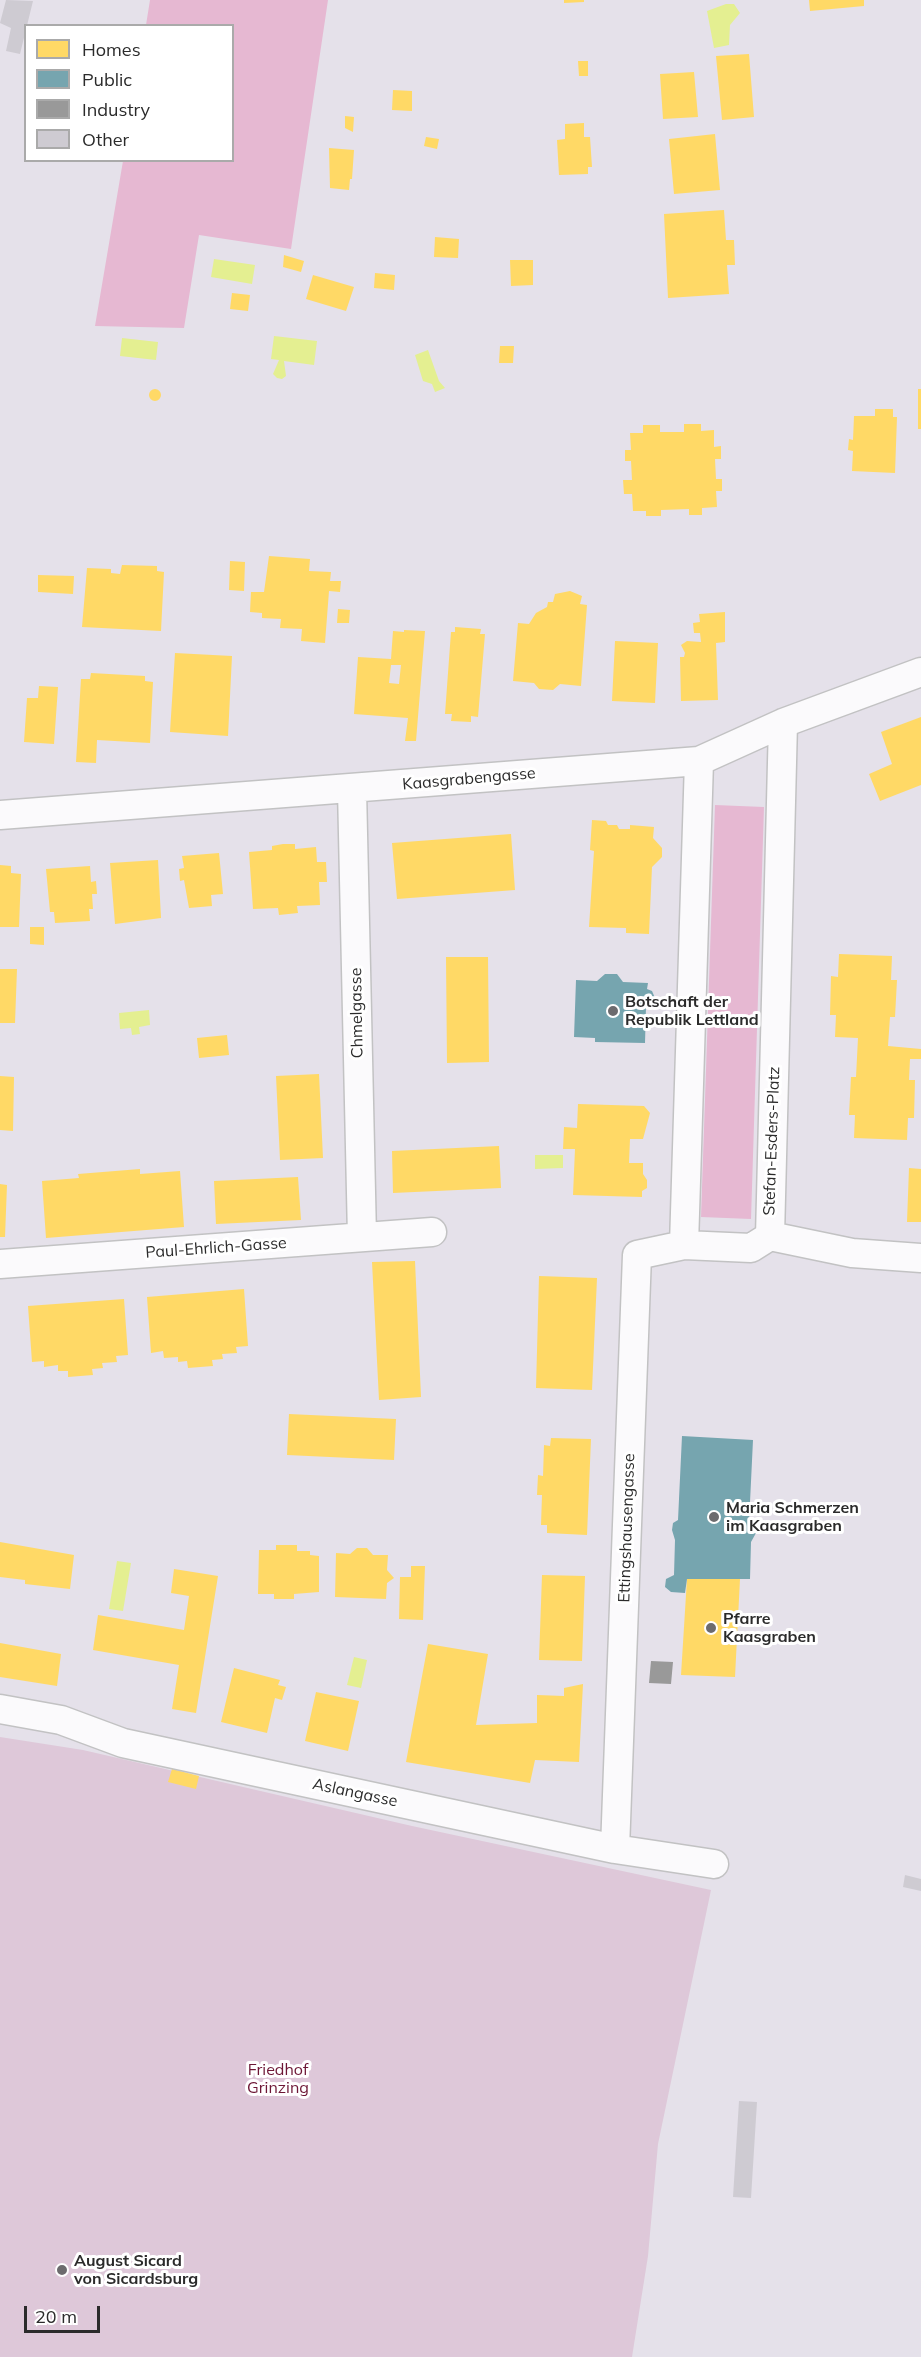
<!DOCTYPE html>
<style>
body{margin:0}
#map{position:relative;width:921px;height:2357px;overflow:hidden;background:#e5e1ea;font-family:Mulish,sans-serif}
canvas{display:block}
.legend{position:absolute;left:24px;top:24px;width:210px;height:138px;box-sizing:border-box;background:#fff;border:2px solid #aaa;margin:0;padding:8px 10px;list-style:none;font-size:18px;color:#2b2b2b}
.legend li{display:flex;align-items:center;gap:12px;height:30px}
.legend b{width:30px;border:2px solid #aaa}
.scale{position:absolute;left:24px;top:2306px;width:76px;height:27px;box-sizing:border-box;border:3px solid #2b2b2b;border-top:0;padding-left:8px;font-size:18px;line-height:21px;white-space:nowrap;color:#2b2b2b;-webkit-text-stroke:4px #fff;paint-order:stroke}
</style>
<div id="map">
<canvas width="921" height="2357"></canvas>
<ul class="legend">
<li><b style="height:16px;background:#ffd966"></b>Homes</li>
<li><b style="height:16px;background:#76a5af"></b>Public</li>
<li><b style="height:16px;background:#999"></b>Industry</li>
<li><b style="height:16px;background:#cecbd2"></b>Other</li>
</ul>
<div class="scale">20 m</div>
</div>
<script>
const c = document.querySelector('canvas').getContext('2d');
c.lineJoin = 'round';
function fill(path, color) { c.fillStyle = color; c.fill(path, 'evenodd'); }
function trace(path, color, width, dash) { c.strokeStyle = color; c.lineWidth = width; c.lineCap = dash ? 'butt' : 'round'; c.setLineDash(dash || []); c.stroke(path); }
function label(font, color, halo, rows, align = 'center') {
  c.font = font + ' Mulish,sans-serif'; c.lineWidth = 6; c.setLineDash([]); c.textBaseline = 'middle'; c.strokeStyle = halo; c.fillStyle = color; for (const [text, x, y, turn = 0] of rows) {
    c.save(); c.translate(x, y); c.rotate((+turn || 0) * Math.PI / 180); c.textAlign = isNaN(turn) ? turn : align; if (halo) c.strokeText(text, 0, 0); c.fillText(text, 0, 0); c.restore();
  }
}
fill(new Path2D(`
 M150 0H328L291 249 199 235 184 328 95 326 123 161 232 160V26L146 25Z
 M715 805 764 807 751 1219 701 1217Z`), '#e6b8d2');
fill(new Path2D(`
 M0 1737 83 1750 412 1826 711 1890 658 2144 648 2256 632 2357H0Z`), '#dec8d9');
fill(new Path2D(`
 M726 4H734L740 13 730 25 729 45 714 48 707 11Z
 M214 259 255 265 252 284 211 277Z
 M274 336 317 341 314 365 284 361 286 376 282 379 277 378 273 374 279 360 271 359Z
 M122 338 158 342 156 360 120 356Z
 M428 350 439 381 445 388 435 392 432 384 423 381 415 355Z
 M149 1010 150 1025 139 1027 140 1034 132 1035 131 1028 120 1029 119 1013Z
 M535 1155H563V1168L535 1169Z
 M117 1561 131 1563 123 1611 109 1609Z
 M354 1657 367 1660 361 1688 347 1685Z`), '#e4ef91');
fill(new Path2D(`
 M564 0H584V2L564 3Z
 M809 0H864V6L810 11Z
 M749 54 754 117 722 120 716 56Z
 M578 61H588V76H579Z
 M694 72 698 117 663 119 660 74Z
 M393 90 412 91V111L392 110Z
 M345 116 354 117 353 132 345 128Z
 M584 123V137H590L592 167H588V174L559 175 557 140 565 139V124Z
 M715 134 720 190 674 194 669 139Z
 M426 137 439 139 437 149 424 146Z
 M329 148 354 150 352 179H350L349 190 330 188Z
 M724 210 726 240H734L735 265H727L729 294 668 298 664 214Z
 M435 237 459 239 458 258 434 257Z
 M284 255 304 261 301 272 283 267Z
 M510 260H533V285L511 286Z
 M375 273 395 275 394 290 374 288Z
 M313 275 354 287 346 311 306 299Z
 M232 293 250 295 248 311 230 309Z
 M500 346H514L513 363H499Z
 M149 395a6 6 0 1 1 12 0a6 6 0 1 1-12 0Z
 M918 389H921V429H918Z
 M875 409H893V417H897L895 473 852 471 853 451 848 450 849 439 853 440 854 416H875Z
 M684 424H701V431L714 430V447L721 446V459H715L716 479H722V491H716L717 507 702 508V515H689V509L661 510V516H646V511H633L632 494H624L623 480H632L631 461H625V450H631L630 433H643V425H660V432H684Z
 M269 556 310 559 309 571 331 572 330 581H341L340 592 329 591 325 643 301 641 302 629 280 628 281 619 262 618V613L250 612 251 592H264Z
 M230 561 245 562 244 591 229 590Z
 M122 565 157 566V571L164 572 161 631 82 627 87 568 111 569V573L120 574Z
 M38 575 74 576 73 594 38 592Z
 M570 591 582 596 580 604 587 605 581 686 560 684 553 690 539 689 534 683 513 681 518 623 529 624 536 613 547 607 548 602H553L555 594Z
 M338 609 350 610 349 623H337Z
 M725 612V642L716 643 718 700 681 701 680 657H684L685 653 681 645 687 641 701 642 700 633H694L693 623 700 622 699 614Z
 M455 627 481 629 480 634H485L478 717 471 716V722L451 721 452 714H445L451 632H455Z
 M404 630 425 631 416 741H405L408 718 354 714 358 657 391 659 393 631 404 632ZM391 665H401L399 684 389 683Z
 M615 641 658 643 655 703 612 701Z
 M175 653 232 656 228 736 170 732Z
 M91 673 145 676V681L153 682 150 743 97 740 96 763 76 762 81 679H90Z
 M39 686 58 687 54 744 24 742 27 698H38Z
 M921 717V785L880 801 869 774 892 764 881 732Z
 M592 820 606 821 608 825H617L619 829H630V825L654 827 653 838 662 848V857L652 867 649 934 626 933V928L589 927 594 851 590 850Z
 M511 834 515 890 397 899 392 843Z
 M283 844H295V849L316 847 317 862H326L327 882H319L320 905 297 906 298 913 279 915 278 908 253 909 249 852 272 850V846Z
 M219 853 223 894 211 895 212 906 189 908 184 880 180 881 179 869 184 868 182 856Z
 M158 860 161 918 115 924 110 863Z
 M0 865 11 866V873L21 874 19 927H0Z
 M90 866 91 882 96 881 97 894H92L93 909H89L90 921 55 923 54 912H50L46 869Z
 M30 927H44V945L30 944Z
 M839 954 892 956 891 980H897L895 1017H890L888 1046 921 1049V1059H910L909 1080H915L914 1118H908L907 1140 854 1138 855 1115H849L851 1077H856L858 1038 835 1037 836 1015H830L831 976 838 977Z
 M446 957H488L489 1062 447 1063Z
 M0 969H17L15 1023H0Z
 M227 1035 229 1055 199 1058 197 1038Z
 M319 1074 323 1158 280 1160 276 1076Z
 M0 1076 14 1077 13 1131 0 1130Z
 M578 1104 644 1106 650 1113 643 1139H630L629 1163H643V1174L647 1180V1188L642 1191V1197L573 1195 575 1149H563L564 1127 577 1128Z
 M499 1146 501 1188 393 1193 392 1151Z
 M909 1168 921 1169V1222H907Z
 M140 1169V1174L180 1171 184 1227 46 1238 42 1181 79 1178 78 1174Z
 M298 1177 301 1220 216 1224 214 1181Z
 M0 1184 7 1185 5 1237H0Z
 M415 1261 421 1397 379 1400 372 1262Z
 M539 1276 597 1278 592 1390 536 1388Z
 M244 1289 248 1346 236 1347 237 1353 222 1354 223 1359 212 1360 213 1366 188 1368 187 1361 178 1362V1357L164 1358 163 1351 151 1353 147 1297Z
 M124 1299 128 1355 116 1356 117 1362 102 1363 103 1368 92 1369 93 1375 68 1377V1371H58V1365L44 1367V1361L32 1362 28 1306Z
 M289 1414 396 1419 394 1460 287 1455Z
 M551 1438 591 1439 587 1535 547 1533V1525H541L542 1495H537L538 1475 543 1476 544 1445 550 1446Z
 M0 1542 74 1555 70 1589 25 1584V1580L0 1577Z
 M276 1545H297V1551H310V1555L319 1556V1592L294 1594V1599H274V1594H258L259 1550H276Z
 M357 1548H367L373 1555H388L387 1570 394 1578 387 1583 386 1599 335 1597 336 1553 350 1554Z
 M411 1566H425L423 1620 399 1619 400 1577H411Z
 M174 1569 218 1576 196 1713 172 1709 179 1665 93 1650 98 1615 184 1630 189 1596 171 1593Z
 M542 1575 585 1576 582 1661 539 1660Z
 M687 1579H740L735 1677 681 1675Z
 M0 1643 61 1654 57 1686 0 1677Z
 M428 1644 488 1654 476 1725 537 1723V1695L564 1696V1688L583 1684 579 1762 535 1760 530 1783 406 1762Z
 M234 1668 280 1680 278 1685 286 1687 282 1700 275 1698 267 1733 221 1722Z
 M316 1692 359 1701 348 1751 305 1741Z
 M172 1769 199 1776 196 1789 168 1782Z`), '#ffd966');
fill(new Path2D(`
 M605 974H617L623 982 648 983 647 989 652 991 655 998 651 1005 646 1007 645 1043 595 1042V1038L574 1037 576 980 597 981Z
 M682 1436 753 1440 749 1523 753 1525 756 1533 751 1542 750 1579H687L685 1593 671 1592 665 1587 666 1579 674 1575 675 1540 672 1530 673 1523 678 1520Z`), '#76a5af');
fill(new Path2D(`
 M651 1661 673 1662 671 1684 649 1683Z`), '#999');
fill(new Path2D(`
 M6 0 33 1 20 54 6 51 11 28 0 23Z
 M905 1875 921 1879V1891L903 1887Z
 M739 2101 757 2102 751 2198 733 2197Z`), '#cecbd2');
const street = new Path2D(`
 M352 789 362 1237
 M0 815 699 761 783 723 921 672
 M770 1236 783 723
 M770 1236 852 1253 921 1258
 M684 1245 699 761
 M0 1264 432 1232
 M0 1709 61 1720 123 1743 248 1770 615 1849 714 1864
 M615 1849 637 1255 684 1245 751 1248 770 1236`);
trace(street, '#c2c2c3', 31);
trace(street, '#fbfafc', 28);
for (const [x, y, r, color] of [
 [613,1011,6,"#6c6b6e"],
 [714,1517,6,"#6c6b6e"],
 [711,1628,6,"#6c6b6e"],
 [62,2270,6,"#6c6b6e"]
]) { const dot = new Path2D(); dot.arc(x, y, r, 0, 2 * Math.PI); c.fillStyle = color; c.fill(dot); trace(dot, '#fff', 2); }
label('16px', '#2b2b2b', '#fff', [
 ["Kaasgrabengasse",469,779,-5],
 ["Chmelgasse",357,1013,-91],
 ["Stefan-Esders-Platz",772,1141,-88],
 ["Paul-Ehrlich-Gasse",216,1248,-4],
 ["Ettingshausengasse",627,1528,-88],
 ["Aslangasse",355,1793,12]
]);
label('bold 16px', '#2b2b2b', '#fff', [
 ["Botschaft der",625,1002],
 ["Republik Lettland",625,1020],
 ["Maria Schmerzen",726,1508],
 ["im Kaasgraben",726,1526],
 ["Pfarre",723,1619],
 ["Kaasgraben",723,1637],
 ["August Sicard",74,2261],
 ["von Sicardsburg",74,2279]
], 'left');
label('16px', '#6d1635', '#fff', [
 ["Friedhof",278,2070],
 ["Grinzing",278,2088]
]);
</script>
